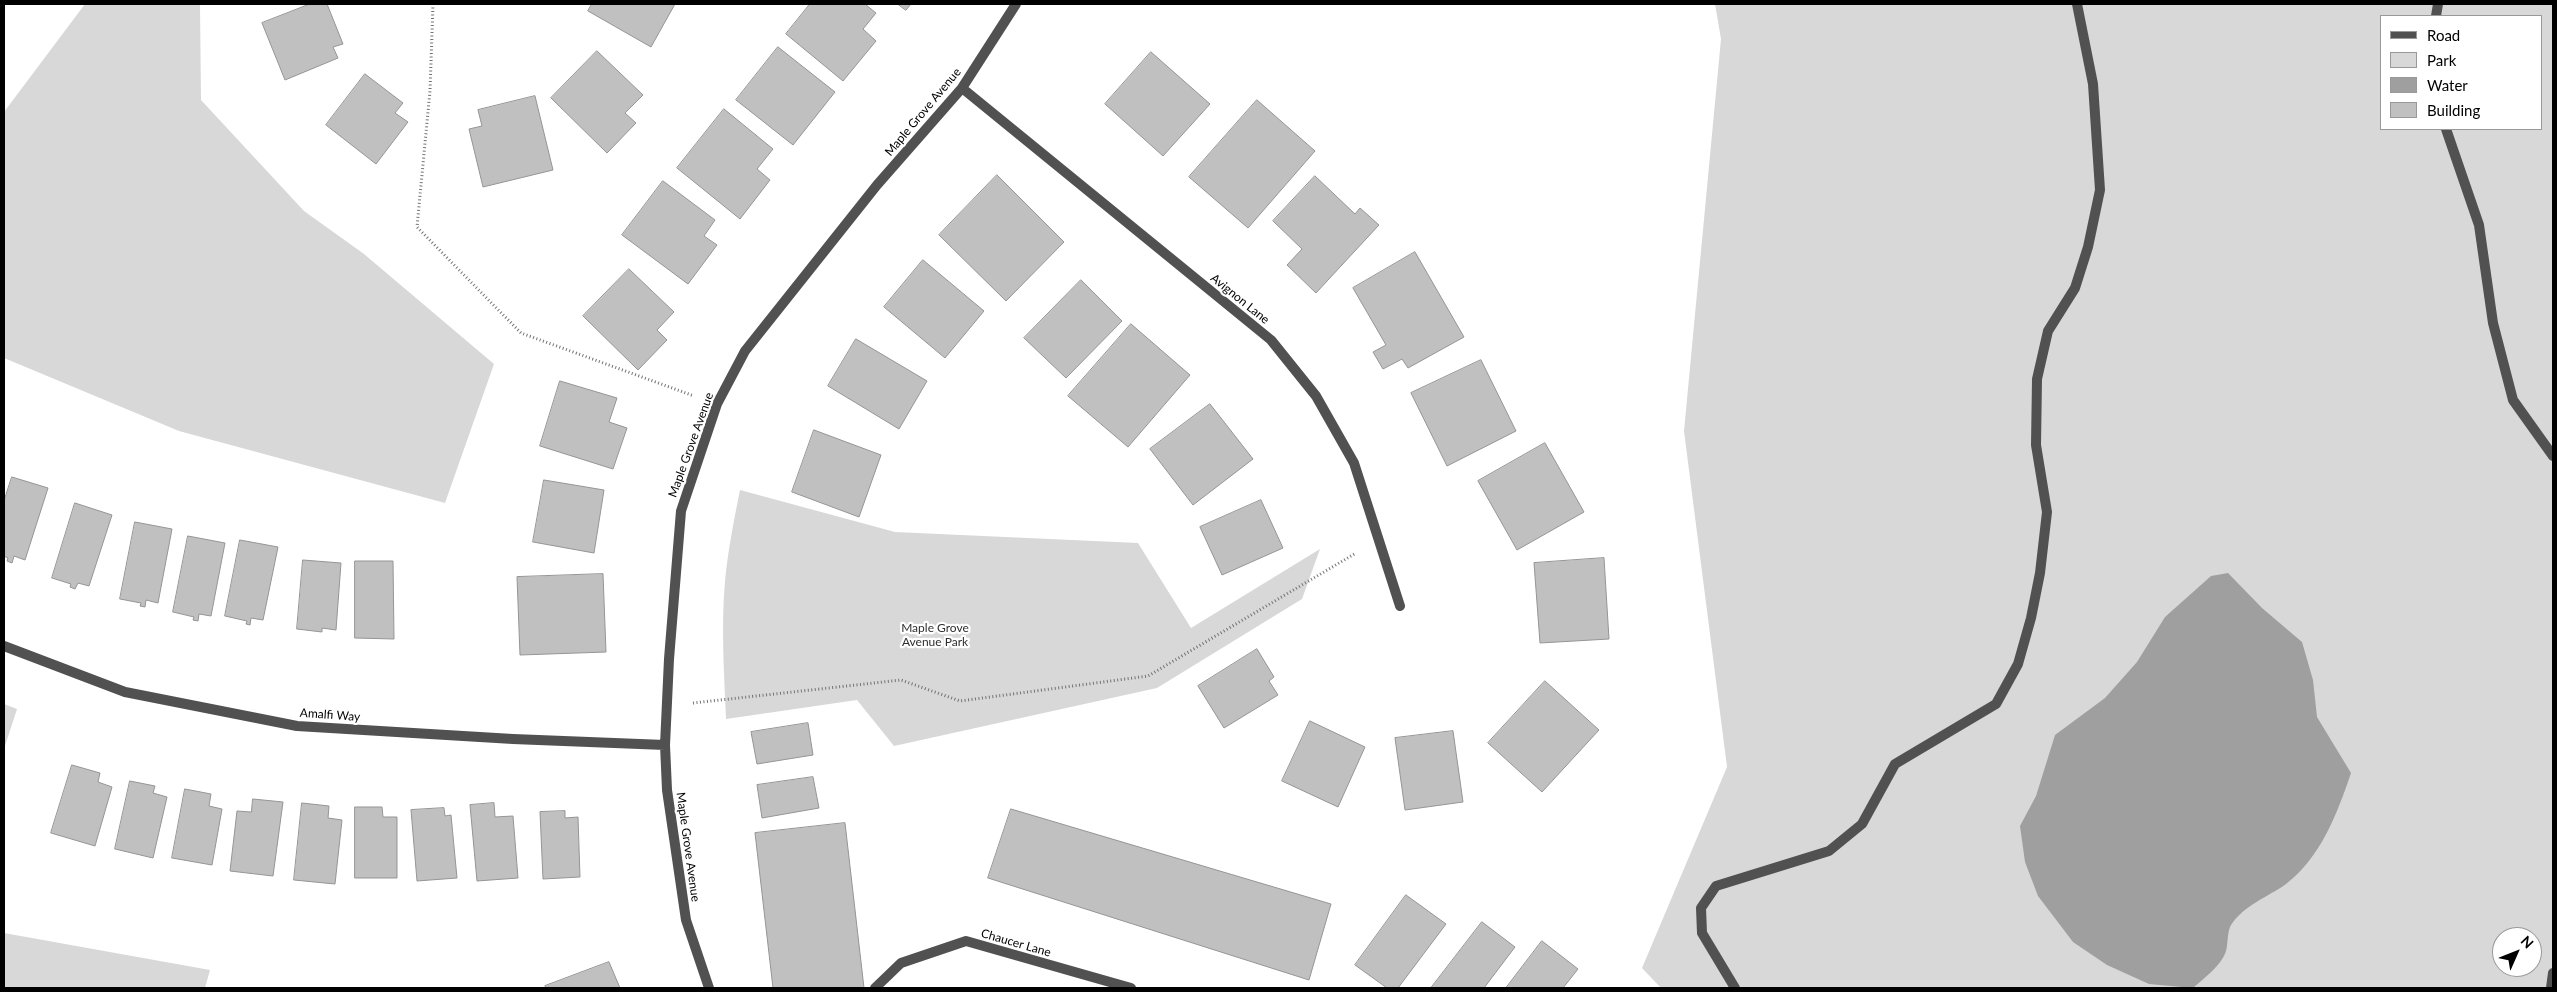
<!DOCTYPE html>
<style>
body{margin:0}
#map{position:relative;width:2557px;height:992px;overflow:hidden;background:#fff;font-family:Lato,sans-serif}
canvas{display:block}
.frame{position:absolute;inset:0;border:5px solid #000;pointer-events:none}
.legend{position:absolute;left:2380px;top:15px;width:162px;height:115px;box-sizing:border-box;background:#fff;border:1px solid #999;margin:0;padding:6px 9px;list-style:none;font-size:15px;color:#000}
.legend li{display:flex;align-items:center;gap:10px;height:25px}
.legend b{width:25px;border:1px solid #999}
.north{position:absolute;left:2492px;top:927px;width:50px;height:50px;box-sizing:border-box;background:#fff;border:1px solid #999;border-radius:50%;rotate:46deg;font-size:14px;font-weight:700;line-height:20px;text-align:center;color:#000}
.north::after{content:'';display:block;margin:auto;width:18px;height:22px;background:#000;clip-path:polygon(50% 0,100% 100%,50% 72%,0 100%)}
</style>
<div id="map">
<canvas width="2557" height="992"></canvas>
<div class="frame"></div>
<ul class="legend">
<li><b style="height:6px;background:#515151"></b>Road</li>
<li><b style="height:14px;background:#d8d8d8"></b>Park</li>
<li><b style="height:14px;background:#9f9f9f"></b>Water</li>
<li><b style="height:14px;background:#c0c0c0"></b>Building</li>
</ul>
<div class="north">N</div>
</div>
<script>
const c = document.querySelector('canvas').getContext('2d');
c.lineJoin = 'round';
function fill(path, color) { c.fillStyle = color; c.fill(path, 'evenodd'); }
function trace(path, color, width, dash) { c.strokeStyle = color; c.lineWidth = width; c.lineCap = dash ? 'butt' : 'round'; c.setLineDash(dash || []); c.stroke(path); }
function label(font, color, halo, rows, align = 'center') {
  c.font = font + ' Lato,sans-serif'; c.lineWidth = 4.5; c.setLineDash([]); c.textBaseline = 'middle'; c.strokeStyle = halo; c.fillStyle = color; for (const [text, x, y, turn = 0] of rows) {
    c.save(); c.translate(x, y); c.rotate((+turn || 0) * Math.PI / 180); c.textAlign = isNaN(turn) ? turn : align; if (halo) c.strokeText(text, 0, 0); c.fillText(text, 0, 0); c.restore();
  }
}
fill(new Path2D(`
 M85 4H200L201 100 304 211 364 254 494 364 445 503 179 431 4 358V112Z
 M1715 4H2553V988H1661L1642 968 1727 767 1684 431 1721 39ZM2381 16H2541V129H2381ZM2502 937H2532V967H2502Z
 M740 490 895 532 1138 543 1191 628 1320 549 1302 599 1157 688 894 746 857 700 726 719C724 673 721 626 725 581 728 550 734 520 740 490Z
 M4 704 17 709 4 749Z
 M4 933 210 970 205 988H4Z`), '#d8d8d8');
fill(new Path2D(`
 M2228 573 2262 608 2302 642 2313 680 2317 717 2351 773C2337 814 2321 857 2286 884 2268 897 2244 905 2231 925 2227 932 2228 944 2226 951 2222 965 2203 979 2193 988L2149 984 2107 965 2073 942 2038 896 2025 862 2020 826 2036 796 2055 735 2105 698 2137 662 2165 617 2211 576Z`), '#9f9f9f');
const building = new Path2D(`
 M310 4H327L343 44 333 47 338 58 285 80 262 23Z
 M592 4H675L651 47 588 11Z
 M810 4H865L876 13 863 29 876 41 843 81 786 34Z
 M898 4H911L906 10Z
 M778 47 835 92 793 145 736 100Z
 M597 51 643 95 625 113 636 123 607 153 551 98Z
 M1151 52 1210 104 1163 156 1105 104Z
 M365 74 403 103 395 113 408 122 376 164 326 125Z
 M535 96 553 170 483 187 469 129 482 126 478 110Z
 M1257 100 1315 151 1248 228 1189 177Z
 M724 109 773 149 757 169 770 180 740 219 677 168Z
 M997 175 1064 242 1006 301 939 235Z
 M1315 176 1355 214 1360 208 1379 225 1316 293 1287 265 1302 249 1273 221Z
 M663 181 715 220 704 236 717 245 688 284 622 235Z
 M1415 252 1464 337 1408 368 1402 359 1383 369 1373 352 1386 345 1353 288Z
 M923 260 984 311 945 358 884 307Z
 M629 269 674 312 657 330 667 340 638 370 583 316Z
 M1081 280 1122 321 1066 378 1024 338Z
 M1131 324 1190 375 1128 447 1068 396Z
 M856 339 927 381 899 429 828 386Z
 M1481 360 1516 431 1447 466 1411 393Z
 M560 381 617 398 609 422 627 428 613 469 540 446Z
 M1210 404 1253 459 1193 505 1150 449Z
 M814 430 881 455 859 517 792 492Z
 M1545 443 1584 512 1517 550 1478 481Z
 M12 477 48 488 25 560 14 556 12 563 7 561 8 558 4 556V501Z
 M544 480 604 490 594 553 533 542Z
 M1261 500 1283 548 1222 575 1200 527Z
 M75 503 112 515 89 586 78 583 75 589 70 587 71 584 52 578Z
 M135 522 172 529 158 603 146 600 145 607 140 606 141 603 120 599Z
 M188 536 225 543 211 616 199 614 198 621 193 620 194 617 173 612Z
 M240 540 278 547 263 620 251 618 250 625 246 624 247 621 225 616Z
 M1604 558 1609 639 1540 643 1534 563Z
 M303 560 341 563 336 630 322 628V632L297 629Z
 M355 561H393L394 639 355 638Z
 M603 574 606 652 520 655 517 577Z
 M1257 649 1274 677 1269 681 1278 695 1224 728 1198 686Z
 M1545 681 1599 730 1542 792 1488 743Z
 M1310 721 1365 747 1338 807 1282 781Z
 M808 723 813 755 757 764 751 732Z
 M1453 731 1463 802 1405 810 1395 738Z
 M72 765 100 773 98 782 112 787 95 846 51 833Z
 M813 777 819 808 762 818 757 785Z
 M130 781 155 786 153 793 167 797 153 858 115 849Z
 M185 789 211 794 209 806 222 809 212 865 172 858Z
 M253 799 283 802 273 876 230 871 237 811 251 812Z
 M302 803 329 806 328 818 342 820 335 884 294 880Z
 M494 803 495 817 513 816 518 878 477 881 470 805Z
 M355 807H382L383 817H397V878H355Z
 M444 808 445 816 451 815 457 878 417 881 411 810Z
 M1011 809 1331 904 1309 980 988 878Z
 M565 811V818L578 817 580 877 543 879 540 812Z
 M845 823 864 988H773L755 833Z
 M1406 895 1446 924 1398 988H1387L1355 965Z
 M1482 922 1515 947 1484 988H1431Z
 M1542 941 1578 969 1563 988H1506Z
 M609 962 620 988H546L545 986Z`);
fill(building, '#c0c0c0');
trace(building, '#959595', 1);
trace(new Path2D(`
 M433 4 430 91 417 227 521 333 694 396
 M693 703 901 680 960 701 1148 676 1356 553`), '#737373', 3, [1, 2.5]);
trace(new Path2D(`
 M2436 16 2438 4
 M2446 129 2479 225 2493 323 2513 400 2553 456
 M875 988 901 963 966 941 1131 988
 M1735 988 1702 933 1701 908 1716 886 1829 851 1862 824 1895 764 1996 704 2018 664 2031 618 2040 573 2047 512 2036 445 2037 379 2048 331 2075 288 2088 247 2100 190 2093 84 2077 4
 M2551 988 2553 973`), '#515151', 10);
trace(new Path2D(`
 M962 88 1271 340 1316 396 1354 463 1400 606
 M4 646 125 692 297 726 513 739 665 745
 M709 988 686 920 667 790 665 745 669 659 681 511 717 404 745 351 877 185 962 88 1016 4`), '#515151', 10);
label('12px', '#000', '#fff', [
 ["Maple Grove Avenue",923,112,-50],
 ["Avignon Lane",1240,299,39],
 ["Maple Grove Avenue",691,445,-70],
 ["Amalfi Way",330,715,4],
 ["Maple Grove Avenue",688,847,82],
 ["Chaucer Lane",1016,943,16]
]);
label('12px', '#2f2f2f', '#fff', [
 ["Maple Grove",935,628],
 ["Avenue Park",935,642]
]);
</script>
